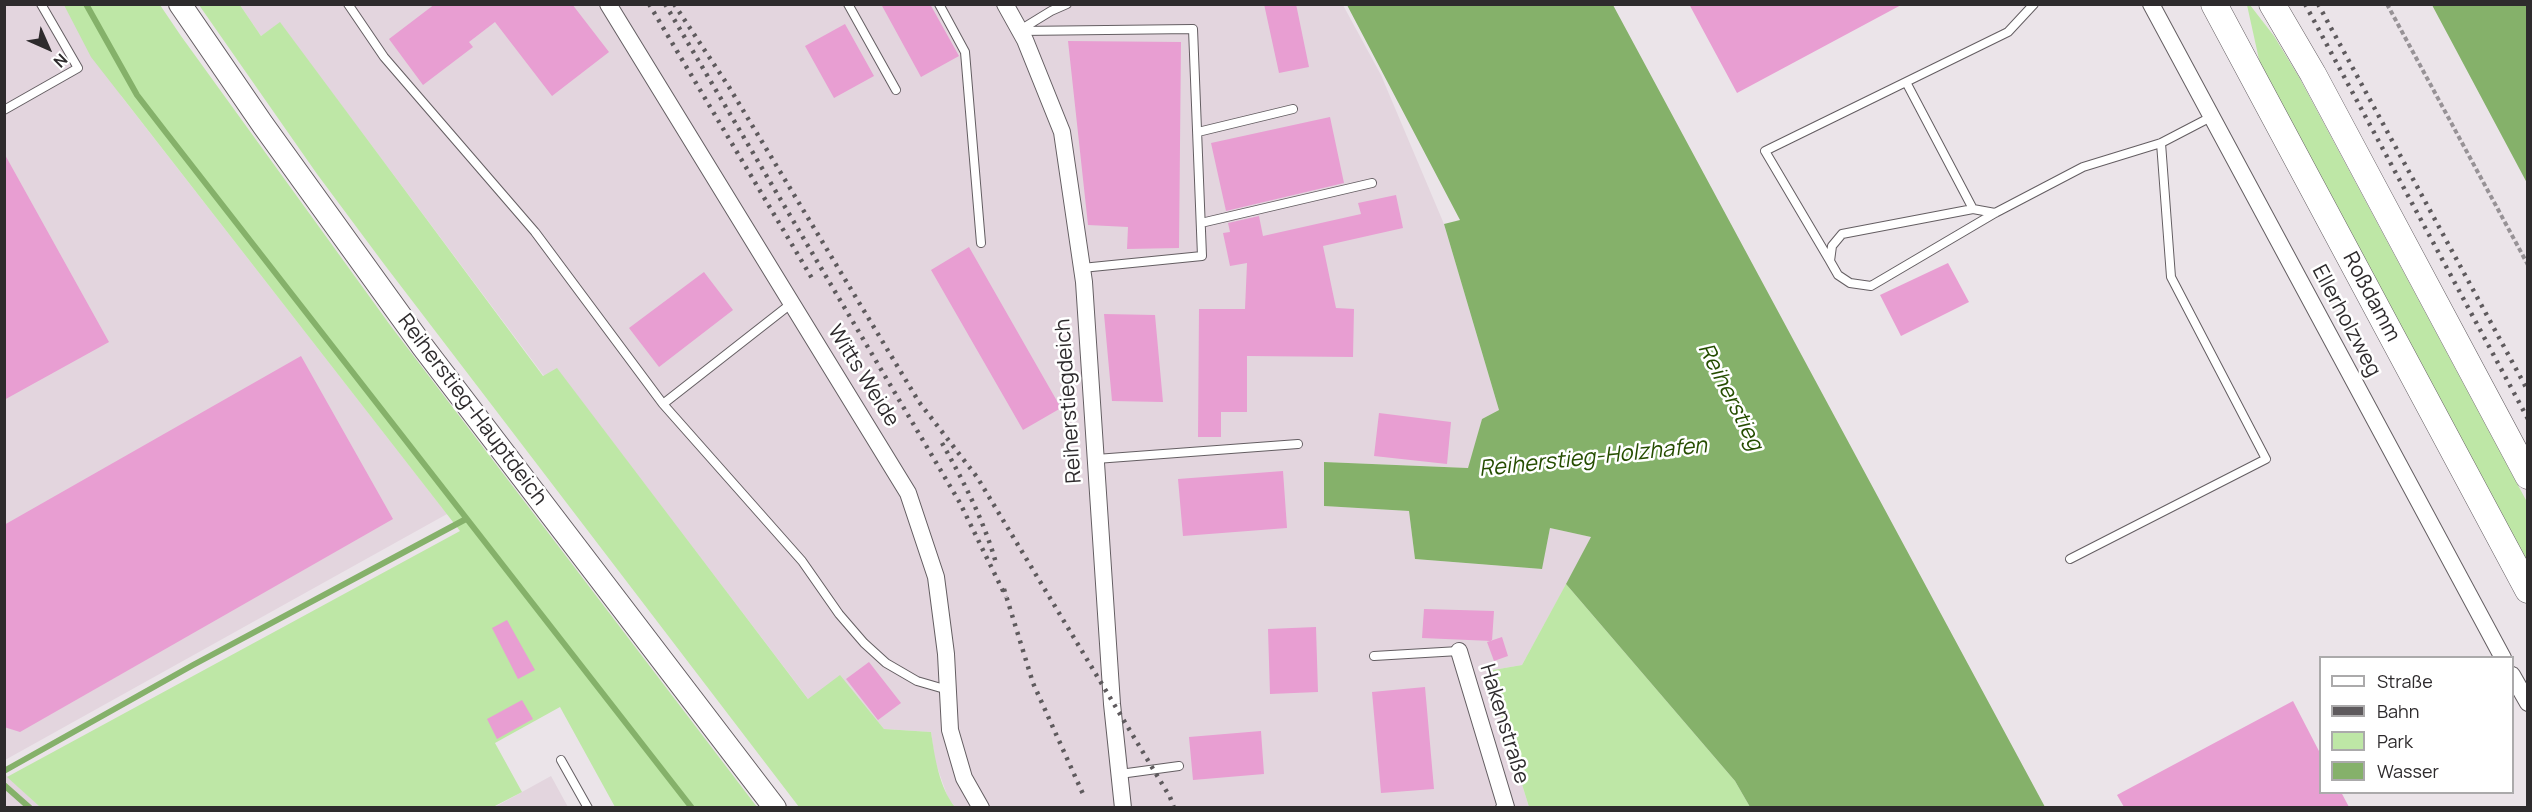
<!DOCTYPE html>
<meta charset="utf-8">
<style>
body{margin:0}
#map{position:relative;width:2532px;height:812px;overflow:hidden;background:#ebe4e9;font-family:Manrope,sans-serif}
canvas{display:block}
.frame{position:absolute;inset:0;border:6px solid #2e2b2d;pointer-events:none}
.legend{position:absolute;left:2319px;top:656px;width:195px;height:138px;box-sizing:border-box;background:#fff;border:2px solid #abaaab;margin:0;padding:8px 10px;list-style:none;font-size:18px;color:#2e2b2d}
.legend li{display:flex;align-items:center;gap:12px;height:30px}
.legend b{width:30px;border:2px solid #abaaab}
.north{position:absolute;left:18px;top:18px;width:60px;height:60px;-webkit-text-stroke:4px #fff;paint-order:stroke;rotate:135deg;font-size:16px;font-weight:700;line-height:24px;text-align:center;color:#2e2b2d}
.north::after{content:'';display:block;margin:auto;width:21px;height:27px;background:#2e2b2d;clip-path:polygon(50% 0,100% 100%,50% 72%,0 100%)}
</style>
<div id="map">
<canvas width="2532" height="812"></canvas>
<div class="frame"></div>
<ul class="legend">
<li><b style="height:8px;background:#fff"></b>Straße</li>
<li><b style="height:8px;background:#5e5a5d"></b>Bahn</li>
<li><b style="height:16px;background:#bee7a6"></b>Park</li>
<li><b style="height:16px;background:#85b16a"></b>Wasser</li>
</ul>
<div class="north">N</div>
</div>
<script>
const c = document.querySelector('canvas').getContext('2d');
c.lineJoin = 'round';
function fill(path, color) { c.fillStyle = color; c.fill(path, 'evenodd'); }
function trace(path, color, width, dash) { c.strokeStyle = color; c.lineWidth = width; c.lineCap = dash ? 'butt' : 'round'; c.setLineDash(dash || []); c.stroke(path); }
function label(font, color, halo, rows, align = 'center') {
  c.font = font + ' Manrope,sans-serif'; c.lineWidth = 5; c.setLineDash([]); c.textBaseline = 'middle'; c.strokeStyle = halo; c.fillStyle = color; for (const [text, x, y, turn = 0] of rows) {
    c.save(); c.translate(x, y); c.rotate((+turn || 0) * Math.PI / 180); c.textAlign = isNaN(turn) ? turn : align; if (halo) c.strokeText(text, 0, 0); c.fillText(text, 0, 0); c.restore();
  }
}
fill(new Path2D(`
 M5 5H65L122 97 447 514 5 760Z
 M240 5H1343L1381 75 1444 224 1499 410 1482 419 1469 468 1324 462V506L1409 511 1415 559 1541 569 1550 528 1592 537 1522 665 1487 671 1529 807H955L948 798 935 761 931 732 884 729 840 676 809 700 557 369 544 376 280 23 261 36Z
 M5 774 40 807H5Z
 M551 776 568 807 493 808Z`), '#e3d5de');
fill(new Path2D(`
 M64 5H160L181 36 390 325 757 807H615L560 707 495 743 522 792 493 807H40L7 777 460 531 91 57Z
 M199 5H240L261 36 280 22 543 376 557 368 808 699 840 675 884 729 931 732C935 758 939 787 955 807H799L384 264 317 174Z
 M2247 5H2250L2274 36 2299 77 2527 502V567L2260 64Z
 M1566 584 1735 781 1750 807H1529L1487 671 1522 665Z`), '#bee7a6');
fill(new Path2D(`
 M1347 5H1613L2045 807H1750L1735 781 1566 584 1591 537 1550 528 1542 569 1415 559 1409 511 1324 506V462L1468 468 1482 419 1499 410 1444 224 1460 220Z
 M2432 5H2527V183Z`), '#85b16a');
trace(new Path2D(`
 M86 4 137 95 164 130 692 808
 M4 771 193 665 466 519
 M4 785 30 808`), '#85b16a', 6);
fill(new Path2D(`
 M435 4H572L609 52 552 96 495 22 469 42 473 47 423 85 389 39Z
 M881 4H930L959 56 921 77Z
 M1264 4H1296L1309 67 1279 73Z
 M1689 4H1903L1737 93Z
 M845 24 874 76 834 98 805 46Z
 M1068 41 1181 42 1179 248 1127 249 1128 227 1088 225Z
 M1330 117 1344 183 1226 211 1211 143Z
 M4 153 109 342 4 400Z
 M1396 195 1403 228 1323 246 1336 308 1354 309 1353 357 1247 356V412H1221V437H1198L1199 309H1245L1247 263 1230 266 1223 233 1230 232 1228 223 1259 216 1263 236 1361 214 1358 203Z
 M969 247 1061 408 1023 430 931 270Z
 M1948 263 1969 302 1901 336 1880 295Z
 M704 272 733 310 659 367 629 328Z
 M1104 314 1155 315 1163 402 1112 401Z
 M301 356 393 519 20 732 4 727V525Z
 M1379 413 1451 422 1447 464 1374 456Z
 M1283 471 1287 528 1183 536 1178 479Z
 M1424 609 1494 611 1492 641 1422 638Z
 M507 620 535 670 518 679 492 628Z
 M1316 627 1318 692 1270 694 1268 629Z
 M1502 637 1508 656 1494 661 1487 642Z
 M869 662 901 703 878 720 846 679Z
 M1425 687 1434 789 1381 793 1372 692Z
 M522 700 533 719 497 739 487 719Z
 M2293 701 2320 753V792H2341L2349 807H2124L2117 795Z
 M1261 731 1264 774 1193 780 1189 737Z`), '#e89ed2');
const lane = new Path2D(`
 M348 4 384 57 535 232 663 404 792 303
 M848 4 896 90
 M939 4 965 52 981 243
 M1020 30 1051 11 1067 4
 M1020 31 1193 29 1202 256 1082 268
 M1906 82 1973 209
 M4 110 78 68 41 4
 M1198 132 1293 109
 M1995 213 1973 209 1842 234 1832 246 1830 261 1838 275 1850 283 1871 286 1995 213 2083 167 2161 143 2211 117
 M1201 223 1372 183
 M1830 261 1765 151 2008 32 2034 4
 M663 404 802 561 839 614 864 643 886 663 917 681 948 690
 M1096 459 1298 444
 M2070 559 2266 459 2171 277 2161 143
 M1374 656 1459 651
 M561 760 588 808
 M1120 774 1179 766`);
const street = new Path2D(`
 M608 4 908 493 936 577 946 654 950 730 964 778 981 808
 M1005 4 1025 40 1062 132 1084 282 1112 704 1123 808
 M2151 4 2503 658
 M1459 651 1506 807 1504 808
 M2512 675 2528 703`);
const secondary = new Path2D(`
 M180 4 263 125 423 347 775 808`);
const primary = new Path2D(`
 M2214 4 2528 590
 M2272 4 2313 74 2528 476`);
trace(lane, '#645e62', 10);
trace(street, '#645e62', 18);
trace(secondary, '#645e62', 24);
trace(primary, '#645e62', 27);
trace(new Path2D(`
 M2387 4 2528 265`), '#979296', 4, [4.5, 3]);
trace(lane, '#fff', 8);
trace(street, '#fff', 16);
trace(secondary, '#fff', 22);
trace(primary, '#fff', 26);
trace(new Path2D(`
 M649 4 813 280
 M665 4 960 503 1006 597
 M674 4 729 87 919 402 977 477 1170 797 1174 808
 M2305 4 2528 419
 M2318 4 2528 391
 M942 443C964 482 984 521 996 563
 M1004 589 1033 683 1083 794`), '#5e5a5d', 4.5, [3, 6]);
label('21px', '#2e2b2d', '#fff', [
 ["Roßdamm",2371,297,62],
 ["Ellerholzweg",2346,321,62],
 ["Witts Weide",863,376,58],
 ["Reiherstiegdeich",1069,401,-94],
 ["Reiherstieg-Hauptdeich",472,410,53],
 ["Hakenstraße",1504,724,73]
]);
label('italic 22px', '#254d00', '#fff', [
 ["Reiherstieg",1730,397,63],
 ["Reiherstieg-Holzhafen",1593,458,-6]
]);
</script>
